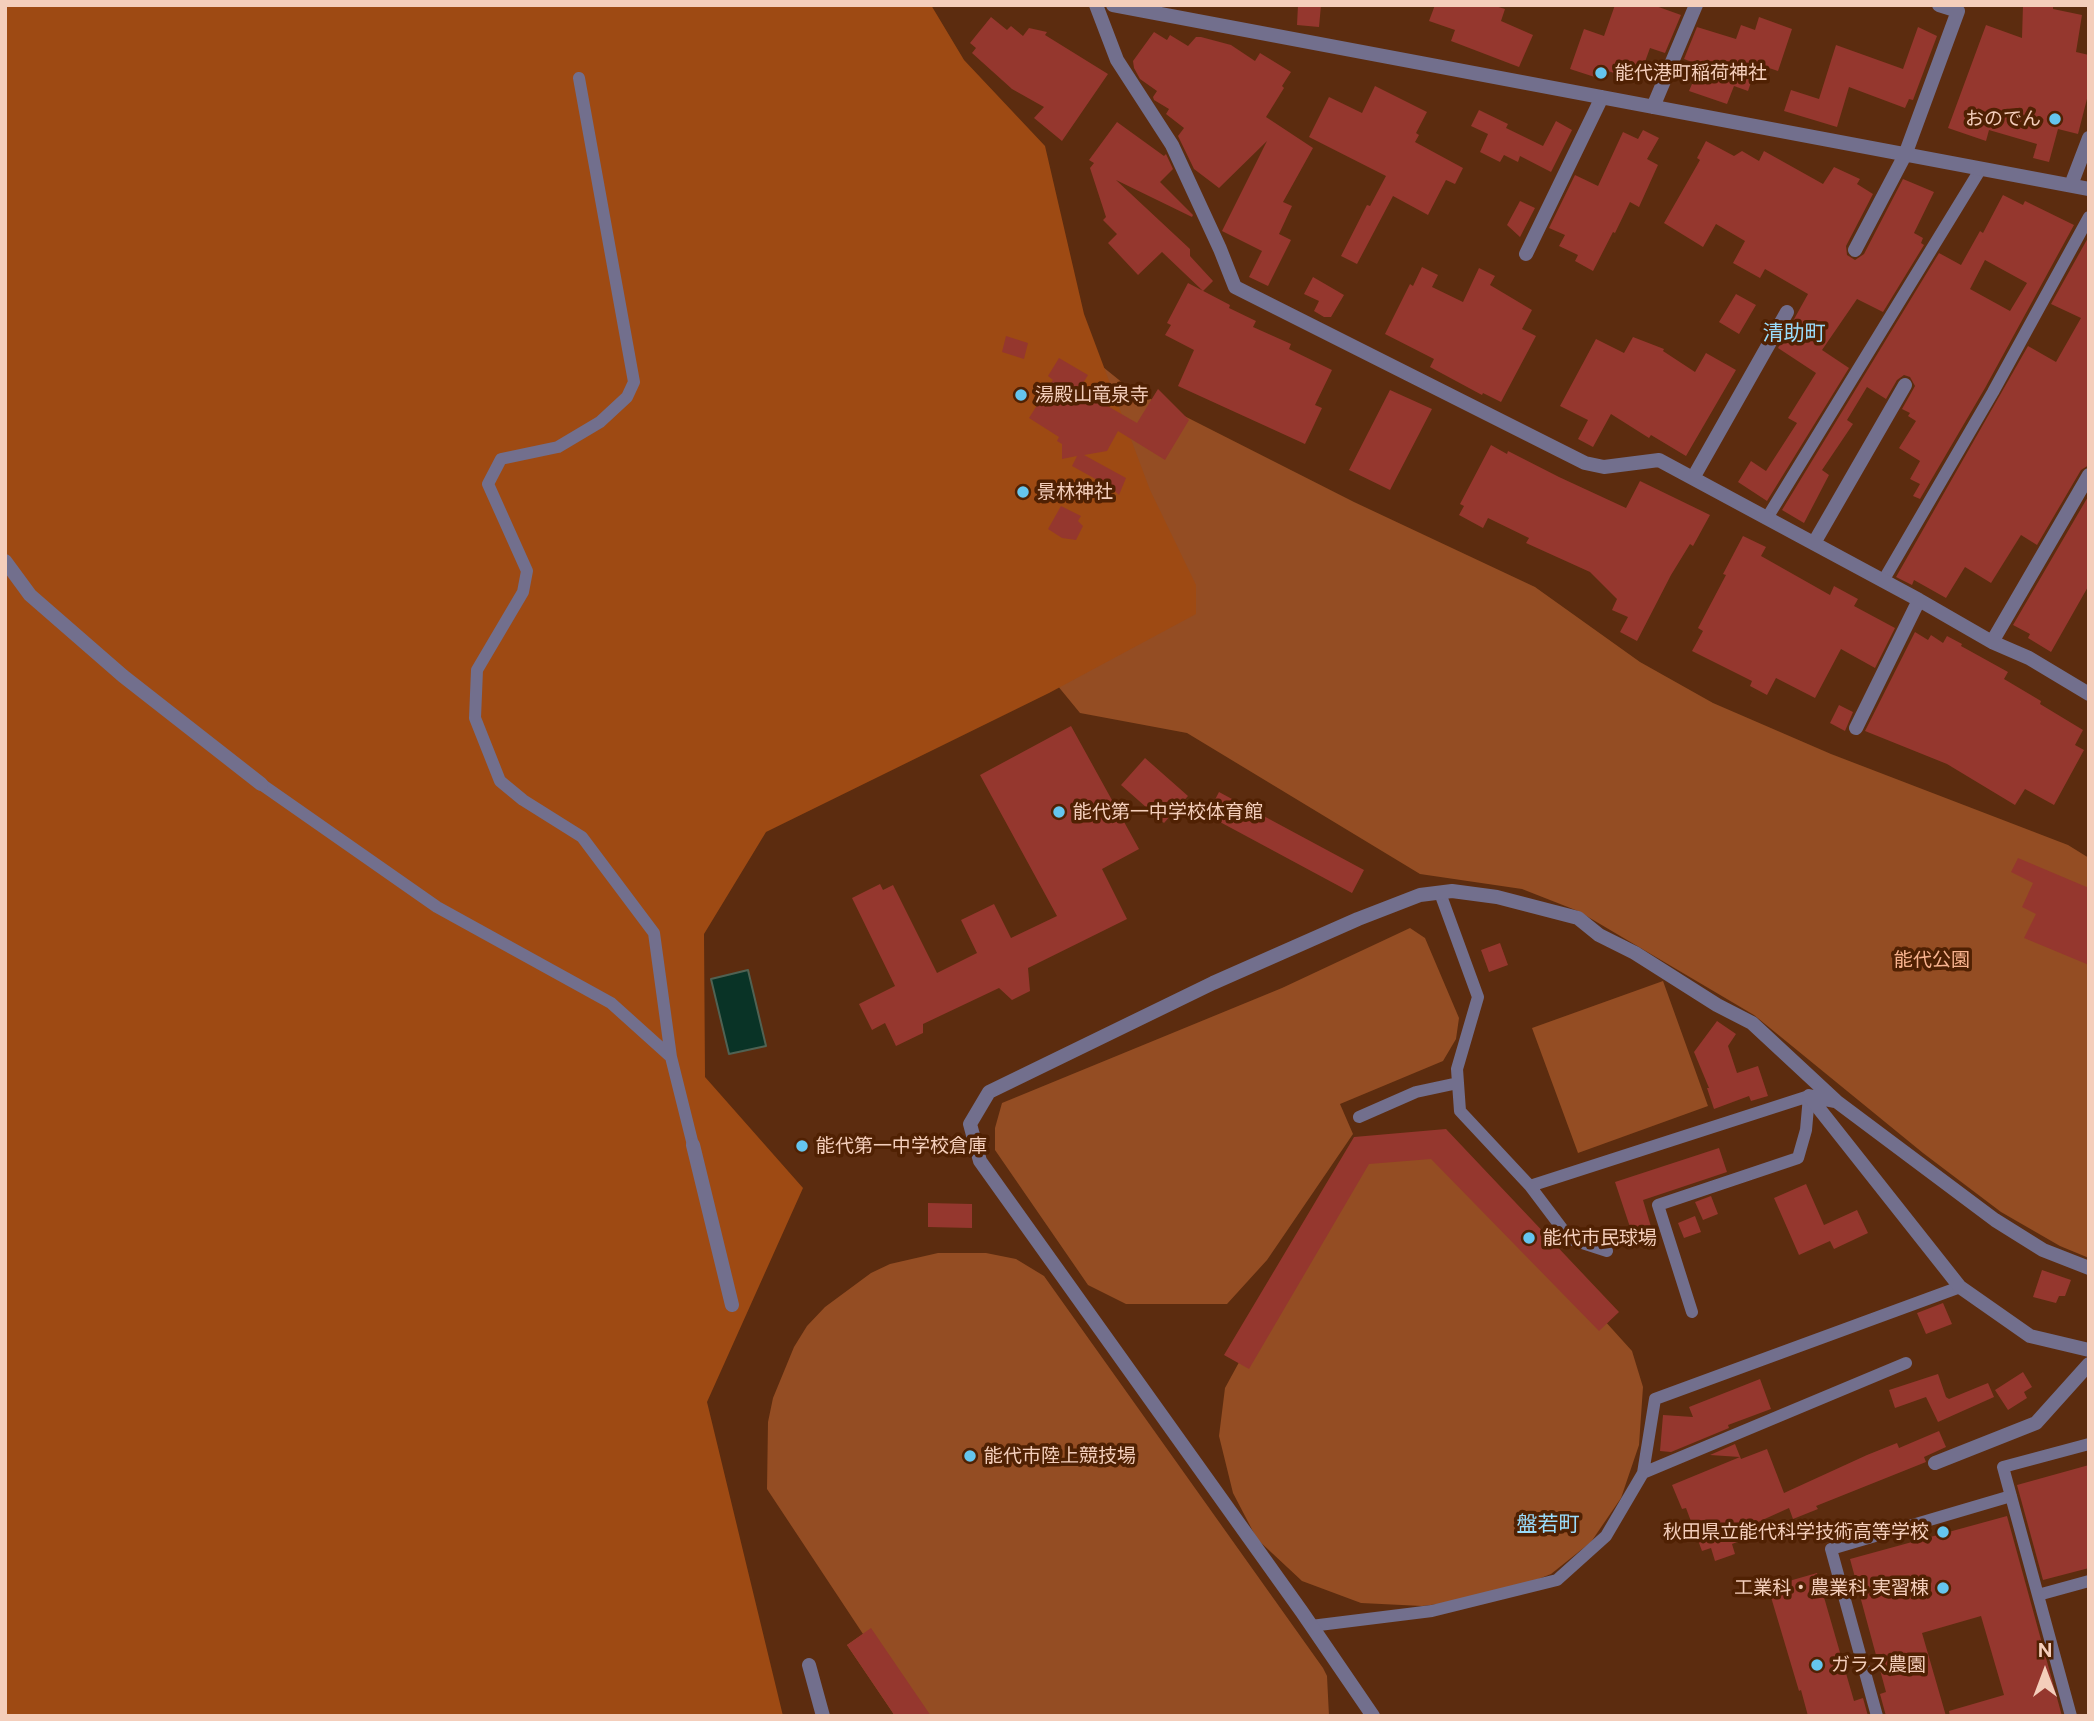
<!DOCTYPE html>
<meta charset="utf-8">
<style>
body{margin:0}
#map{position:relative;width:2094px;height:1721px;overflow:hidden;background:#5c2c0f;font-family:Figtree,sans-serif}
canvas{display:block}
.frame{position:absolute;inset:0;border:7px solid #f4cebb;pointer-events:none}
.north{position:absolute;left:2010px;top:1637px;width:70px;height:70px;-webkit-text-stroke:5px #502103;paint-order:stroke;rotate:0deg;font-size:19px;font-weight:700;line-height:28px;text-align:center;color:#f4cebb}
.north::after{content:'';display:block;margin:auto;width:24px;height:32px;background:#f4cebb;clip-path:polygon(50% 0,100% 100%,50% 72%,0 100%)}
</style>
<div id="map">
<canvas width="2094" height="1721"></canvas>
<div class="frame"></div>
<div class="north">N</div>
</div>
<script>
const c = document.querySelector('canvas').getContext('2d');
c.lineJoin = 'round';
function fill(path, color) { c.fillStyle = color; c.fill(path, 'evenodd'); }
function trace(path, color, width, dash) { c.strokeStyle = color; c.lineWidth = width; c.lineCap = dash ? 'butt' : 'round'; c.setLineDash(dash || []); c.stroke(path); }
function label(font, color, halo, rows, align = 'center') {
  c.font = font + ' Figtree,"Noto Sans JP",sans-serif'; c.lineWidth = 7; c.setLineDash([]); c.textBaseline = 'middle'; c.strokeStyle = halo; c.fillStyle = color; for (const [text, x, y, turn = 0] of rows) {
    c.save(); c.translate(x, y); c.rotate((+turn || 0) * Math.PI / 180); c.textAlign = isNaN(turn) ? turn : align; if (halo) c.strokeText(text, 0, 0); c.fillText(text, 0, 0); c.restore();
  }
}
fill(new Path2D(`
 M692 35 1129 388 1354 502 1535 587 1640 662 1713 703 1831 754 2068 845 2089 858V1258L2060 1246 2001 1212 1923 1153 1754 1015 1578 911 1522 889 1420 874 1187 733 1080 713 938 540Z
 M1410 928 1425 938 1459 1018 1456 1039 1443 1061 1340 1104 1353 1134 1267 1260 1227 1304H1126L1088 1285 995 1150V1128L1002 1103 1282 988Z
 M1663 981 1708 1106 1578 1153 1532 1028Z
 M1443 1142 1632 1351 1643 1387 1639 1445 1621 1498 1591 1542 1551 1574 1490 1598 1422 1606 1361 1603 1302 1581 1257 1539 1233 1493 1219 1436 1225 1388 1355 1149Z
 M938 1253H986L1016 1259 1044 1276 1323 1668 1327 1676 1329 1716H895L847 1645 863 1634 767 1489 768 1422 773 1398 794 1347 807 1326 825 1307 871 1273 890 1264Z`), '#944d23');
fill(new Path2D(`
 M5 5H931L964 60 1045 146 1084 314 1150 490 1196 585V614L1049 693 766 832 704 934 705 1077 803 1188 707 1402 783 1716H5Z`), '#9e4a13');
const water = new Path2D(`
 M748 970 766 1046 729 1054 711 979Z`);
fill(water, '#093326');
trace(water, '#506253', 2);
fill(new Path2D(`
 M1298 5H1321L1319 27 1297 25Z
 M1435 5H1492L1505 9 1501 21 1533 35 1519 67 1451 41 1455 30 1429 21Z
 M1615 5H1653L1681 15 1665 53 1650 48 1638 81 1608 71 1604 80 1570 69 1584 29 1604 36Z
 M2023 5H2053V9L2082 15 2076 52 2089 55V91L2078 134 2058 129 2049 162 2033 158 2037 144 1989 130 1986 141 1948 128 1986 25 2022 38Z
 M991 17 1007 30 1011 26 1023 36 1029 28 1047 32 1045 35 1108 74 1062 141 1034 118 1044 107 1012 89 972 53 976 48 970 43Z
 M1759 17 1792 29 1778 71 1757 64 1748 91 1734 86 1727 104 1689 91 1700 65 1684 59 1697 27 1736 39 1741 25 1755 30Z
 M1918 27 1937 36 1913 100 1909 99 1905 108 1849 87 1837 127 1784 111 1791 90 1819 99 1836 45 1903 69Z
 M1154 32 1167 40 1170 35 1188 46 1196 37H1201L1231 45 1255 61 1260 53 1291 72 1282 86 1284 88 1266 117 1313 148 1283 202 1292 206 1279 234 1291 240 1268 286 1249 277 1262 251 1222 231 1267 141 1219 188 1194 169 1178 136 1184 128 1166 114 1169 109 1154 100 1153 97 1157 91 1140 79 1134 68 1133 61Z
 M1375 86 1427 112 1416 133 1419 135 1415 142 1463 168 1455 184 1446 180 1428 215 1393 196 1357 264 1341 256 1367 205 1370 206 1386 176 1309 137 1329 97 1362 113Z
 M1479 110 1508 124 1506 128 1543 146 1556 121 1572 130 1551 172 1520 156 1518 162 1504 155 1500 162 1480 152 1488 134 1471 126Z
 M1117 122 1164 156 1166 154 1173 169 1160 182 1193 215 1192 217 1116 180 1190 249V256L1213 281 1203 291 1162 252 1138 275 1108 243 1117 234 1103 220 1106 217 1090 168 1094 163 1089 160Z
 M1643 130 1659 138 1647 159 1658 165 1639 207 1630 202 1615 233 1613 232 1593 271 1575 261 1578 255 1559 246 1565 235 1549 228 1575 175 1598 186 1623 132 1638 139Z
 M1706 141 1734 156 1742 151 1759 161 1764 151 1823 184 1834 167 1860 179 1857 184 1873 194 1846 246 1847 255 1855 260 1864 254 1903 179 1934 192 1914 233 1923 238 1921 243 1924 245 1883 312 1857 299 1822 350 1849 368 1767 501 1738 482 1751 461 1766 471 1797 423 1788 418 1816 373 1778 348 1808 294 1765 269 1760 278 1733 263 1745 241 1716 224 1703 247 1664 223 1700 160 1697 158Z
 M2003 195 2023 205 2025 201 2074 225 1985 388 1920 499 1913 496 1920 484 1910 479 1920 461 1899 448 1916 421 1908 416 1910 413 1902 409 1915 386 1910 377 1904 375 1897 380 1886 399 1867 387 1847 420 1853 424 1822 470 1829 475 1804 523 1782 510 1939 253 1961 265 1980 231 1983 233ZM1985 260 2027 283 2010 311 1970 289Z
 M1520 201 1535 208 1520 237 1507 225Z
 M2089 236V465L2081 470 2037 545 2021 535 1991 583 1965 567 1946 598 1914 580 1912 585 1896 577 2028 346 2056 362 2081 318 2051 304Z
 M1422 267 1438 275 1432 287 1463 302 1479 268 1495 276 1490 285 1532 310 1522 329 1536 336 1501 402 1483 393 1482 395 1430 367 1434 359 1385 334 1410 284 1413 286Z
 M1313 277 1344 295 1331 317H1324L1314 311 1319 301 1304 294Z
 M1188 283 1230 305 1229 308 1256 321 1253 327 1291 344 1289 349 1332 370 1315 405 1322 408 1305 444 1178 386 1194 350 1165 335 1171 325 1167 323Z
 M1736 294 1756 305 1739 334 1719 322Z
 M1006 336 1028 343 1024 359 1002 352Z
 M1633 337 1664 349 1663 351 1695 372 1706 353 1736 370 1686 456 1651 435 1649 438 1611 414 1593 447 1578 439 1588 420 1560 406 1596 339 1624 353Z
 M1059 358 1088 375 1082 385 1088 388 1085 393 1137 423 1158 389 1189 420 1165 460 1118 431 1107 451 1084 455 1126 478 1119 495 1110 487 1072 466 1077 456 1062 459V444L1057 441 1059 437 1029 418 1053 380 1048 376Z
 M1390 390 1432 409 1390 490 1349 470Z
 M1491 445 1507 454 1508 451 1559 477 1626 508 1640 481 1710 515 1693 546 1690 544 1671 575 1637 641 1620 632 1628 617 1612 610 1617 599 1590 572 1526 543 1529 538 1488 518 1483 528 1459 515 1464 506 1460 504Z
 M2089 495V585L2051 652 2028 638 2030 634 2013 625Z
 M1061 506 1081 516 1078 521 1083 526 1076 540 1062 538 1048 529Z
 M1743 536 1766 547 1761 556 1830 595 1834 586 1858 599 1854 606 1895 628 1875 668 1841 649 1815 698 1776 678 1767 695 1750 686 1752 681 1692 651 1703 631 1698 628 1726 575 1723 574Z
 M1915 632 1928 640 1931 635 1943 643 1947 636 1962 644 1961 646 2008 672 2004 679 2041 701 2040 704 2083 730 2075 745 2084 750 2054 805 2025 789 2015 805 1947 764 1865 731Z
 M1839 705 1853 712 1845 731 1830 723Z
 M1071 726 1139 849 1102 869 1127 919 1028 968 1030 991 1012 1000 999 988 923 1024V1033L896 1046 885 1023 872 1030 859 1004 895 986 852 898 880 884 883 890 893 885 937 973 977 953 961 920 994 904 1011 938 1057 916 980 775Z
 M1145 758 1188 796 1164 823 1121 785Z
 M1219 792 1364 870 1352 893 1207 815Z
 M2018 858 2089 888V965L2024 938 2036 914 2022 907 2033 883 2011 872Z
 M1500 943 1508 965 1489 972 1481 950Z
 M1717 1021 1736 1034 1728 1046 1737 1073 1758 1066 1768 1096 1751 1101 1749 1096 1714 1109 1707 1088H1709L1694 1052Z
 M1446 1129 1619 1312 1599 1331 1431 1159 1369 1164 1249 1369 1224 1355 1354 1137Z
 M1719 1148 1727 1172 1643 1200 1652 1230 1633 1236 1615 1182Z
 M1806 1184 1824 1225 1857 1210 1868 1233 1834 1249 1830 1241 1799 1255 1774 1198Z
 M1711 1196 1718 1214 1703 1220 1695 1202Z
 M928 1203 972 1204V1228L928 1227Z
 M1695 1216 1701 1232 1684 1238 1678 1223Z
 M2042 1270 2071 1280 2065 1296H2059L2056 1303 2033 1297Z
 M1943 1303 1952 1324 1926 1334 1917 1313Z
 M2023 1372 2032 1387 2024 1392 2027 1398 2008 1410 1995 1390Z
 M1938 1374 1946 1397 1949 1399 1988 1383 1994 1397 1938 1422 1926 1397 1895 1408 1889 1390Z
 M1760 1379 1771 1409 1728 1425 1729 1428 1671 1452 1660 1451 1663 1415 1693 1417 1689 1407Z
 M1939 1431 1946 1447 1924 1457 1926 1462 1816 1506 1818 1509 1793 1519 1789 1508 1758 1522 1762 1532 1732 1544 1735 1554 1715 1561 1711 1548 1702 1551 1686 1508 1682 1509 1672 1485 1740 1457 1710 1455 1735 1444 1741 1459 1767 1449 1784 1493 1867 1455 1897 1443 1899 1448Z
 M2089 1465V1568L2043 1580 2017 1485Z
 M2007 1516 2062 1716H1950L1949 1711 2004 1695 1981 1616 1922 1633 1946 1716H1886L1880 1694 1886 1692 1850 1559Z
 M1817 1573 1854 1701 1863 1698 1868 1716H1808L1801 1690 1799 1691 1768 1587Z
 M871 1628 931 1716H895L891 1710 847 1645Z`), '#95372e');
trace(new Path2D(`
 M579 78 634 382 627 397 600 422 558 447 501 459 488 484 527 571 523 592 477 670 475 718 500 781 523 800 582 837 654 933 671 1057 693 1145
 M1767 518 1980 170
 M1883 581 1993 392 2089 217
 M261 784 437 907 611 1003 671 1057
 M1440 893 1478 997 1457 1069 1460 1111 1530 1186
 M1359 1117 1416 1092 1458 1083
 M1607 1251 1570 1239 1530 1186 1809 1096 1806 1130 1798 1158 1658 1205 1692 1312
 M1643 1473 1906 1363
 M2038 1595 2089 1581
 M1311 1626 1432 1611 1557 1580 1606 1536 1643 1473 1655 1399 1960 1287
 M1877 1716 1831 1549 2011 1496
 M2071 1716 2003 1467 2089 1444`), '#726f8d', 12);
trace(new Path2D(`
 M1096 5 1117 60 1172 145 1220 249 1235 287 1585 463 1604 467 1659 460 1919 600 1992 642 2029 658 2089 694
 M1113 5 2089 189
 M1653 107 1696 5
 M2071 185 2089 138
 M1855 250 1905 155 1958 11 1939 5
 M1526 254 1602 97
 M1693 478 1787 312
 M1814 543 1905 385
 M5 561 30 595 123 676 261 784
 M1992 642 2089 475
 M1856 728 1919 600
 M1834 1101 1809 1096 1960 1287 2030 1336 2089 1350
 M693 1145 732 1305
 M1935 1463 2036 1423 2089 1364
 M809 1665 823 1716
 M1373 1716 1302 1612 980 1161 970 1124 989 1092 1213 983 1358 919 1420 895 1452 891 1497 897 1578 918 1599 935 1635 953 1717 1005 1752 1023 1836 1101 1995 1220 2043 1250 2089 1268`), '#726f8d', 14);
for (const [x, y, r, color] of [
 [1601,73,7,"#65c5ee"],
 [2055,119,7,"#65c5ee"],
 [1021,395,7,"#65c5ee"],
 [1023,492,7,"#65c5ee"],
 [1059,812,7,"#65c5ee"],
 [802,1146,7,"#65c5ee"],
 [1529,1238,7,"#65c5ee"],
 [970,1456,7,"#65c5ee"],
 [1943,1532,7,"#65c5ee"],
 [1943,1588,7,"#65c5ee"],
 [1817,1665,7,"#65c5ee"]
]) { const dot = new Path2D(); dot.arc(x, y, r, 0, 2 * Math.PI); c.fillStyle = color; c.fill(dot); trace(dot, '#502103', 2.5); }
label('19px', '#f4cebb', '#502103', [
 ["能代港町稲荷神社",1615,73],
 ["おのでん",2041,119,"right"],
 ["湯殿山竜泉寺",1035,395],
 ["景林神社",1037,492],
 ["能代第一中学校体育館",1073,812],
 ["能代第一中学校倉庫",816,1146],
 ["能代市民球場",1543,1238],
 ["能代市陸上競技場",984,1456],
 ["秋田県立能代科学技術高等学校",1929,1532,"right"],
 ["工業科・農業科 実習棟",1929,1588,"right"],
 ["ガラス農園",1831,1665]
], 'left');
label('19px', '#f9b38f', '#502103', [
 ["能代公園",1932,960]
]);
label('21px', '#9addfc', '#502103', [
 ["清助町",1794,334],
 ["盤若町",1548,1525]
]);
</script>
